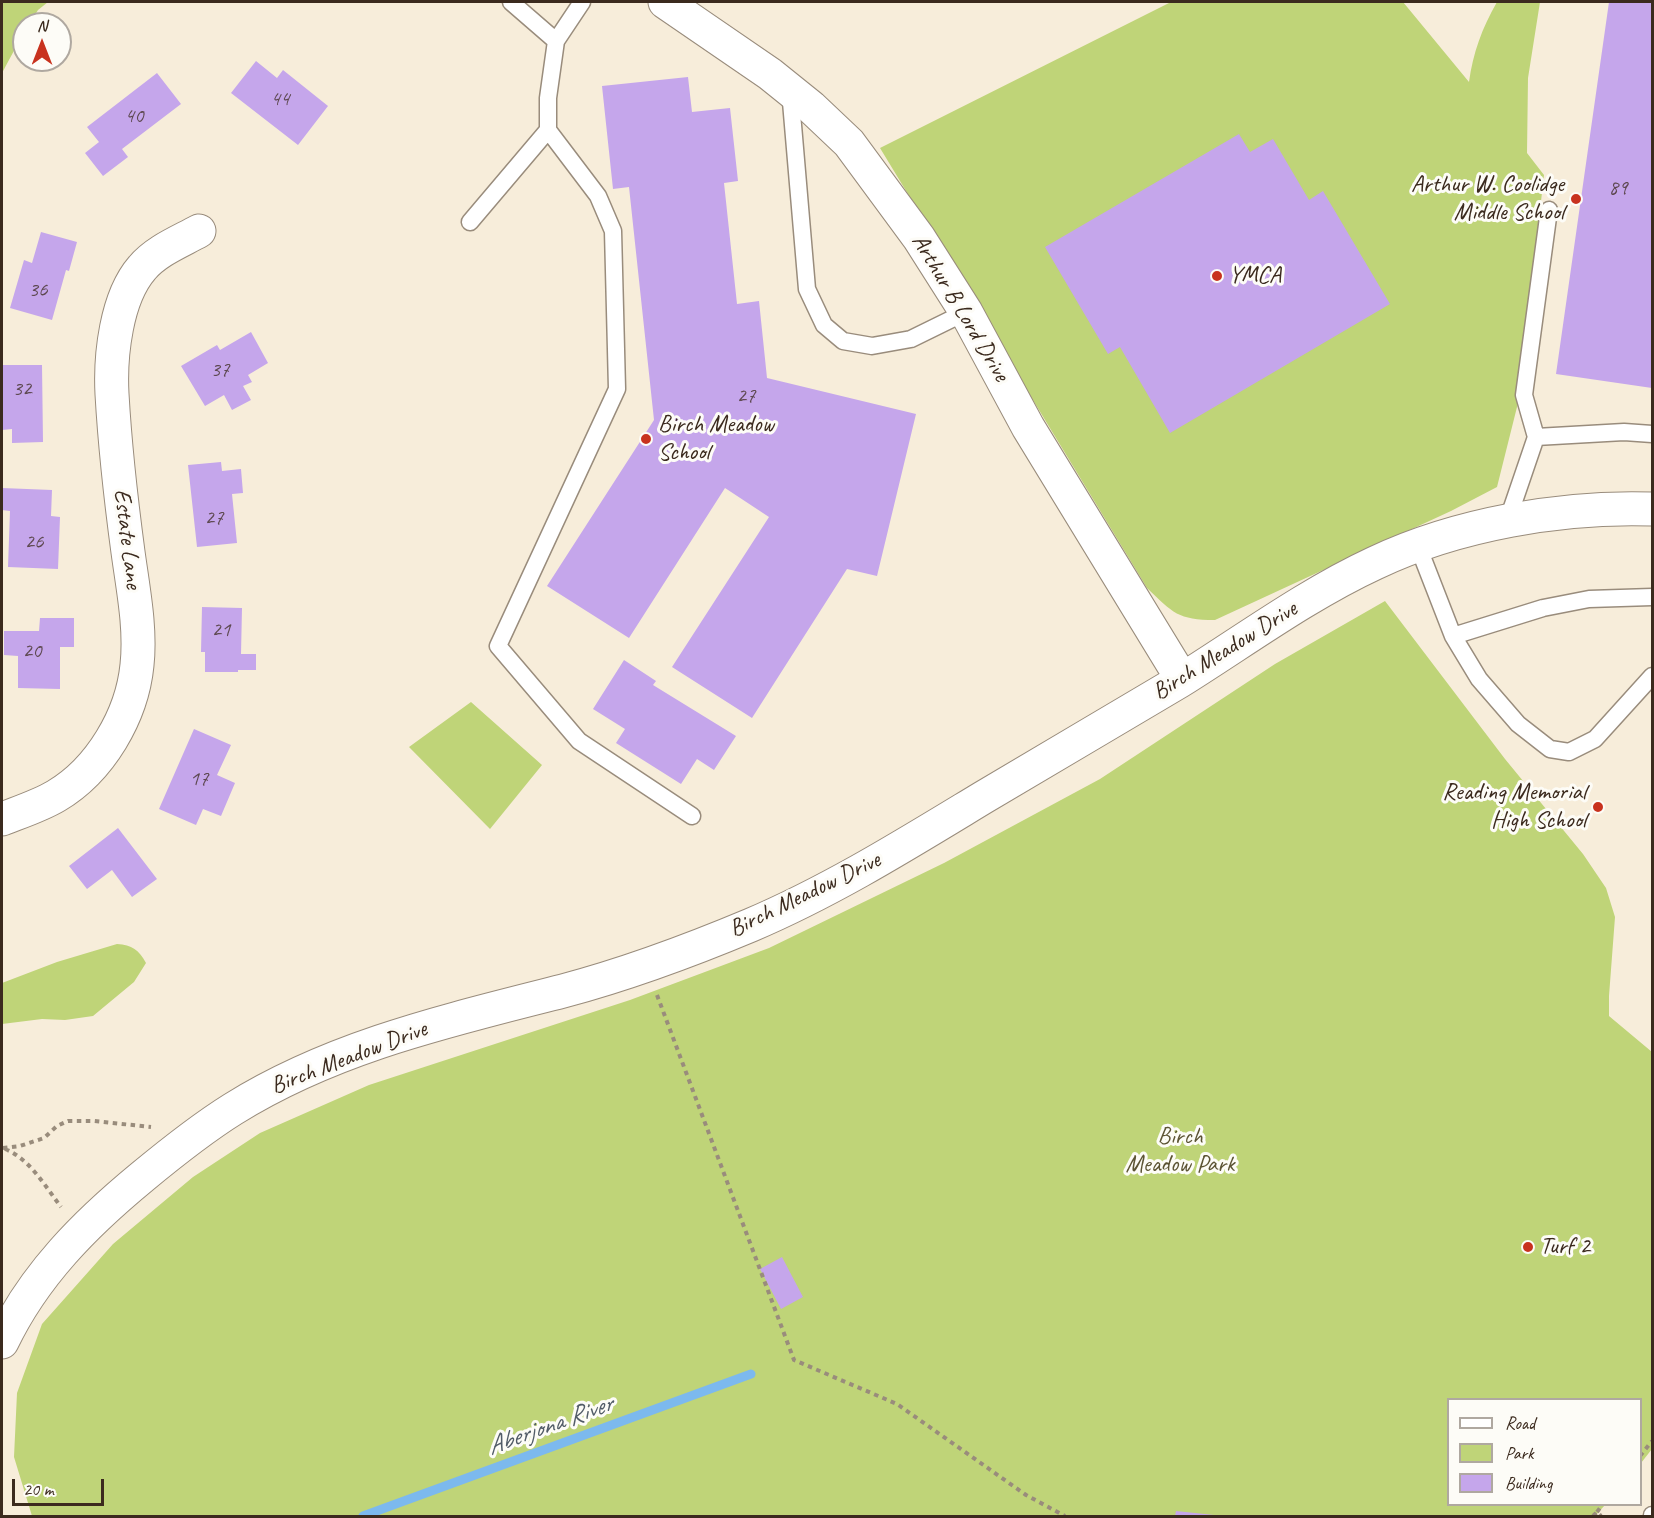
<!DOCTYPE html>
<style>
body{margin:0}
#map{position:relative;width:1654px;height:1518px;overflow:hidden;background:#f7edda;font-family:Caveat,sans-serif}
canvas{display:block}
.frame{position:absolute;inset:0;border:3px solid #3b2a1e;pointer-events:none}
.legend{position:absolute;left:1447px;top:1398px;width:195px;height:108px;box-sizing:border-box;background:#fdfcf7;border:2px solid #afa8a0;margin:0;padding:8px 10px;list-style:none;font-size:18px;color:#3b2a1e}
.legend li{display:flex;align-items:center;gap:12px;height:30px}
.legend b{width:30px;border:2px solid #afa8a0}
.north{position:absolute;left:12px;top:12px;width:60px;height:60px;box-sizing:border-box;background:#fdfcf7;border:2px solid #afa8a0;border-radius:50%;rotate:0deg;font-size:16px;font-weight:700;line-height:24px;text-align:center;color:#3b2a1e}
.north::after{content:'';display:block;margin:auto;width:21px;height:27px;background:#c8321e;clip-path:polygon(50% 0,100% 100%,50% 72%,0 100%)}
.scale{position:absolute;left:12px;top:1479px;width:92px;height:27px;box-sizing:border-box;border:3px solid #3b2a1e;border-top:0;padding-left:8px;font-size:18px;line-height:21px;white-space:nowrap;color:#3b2a1e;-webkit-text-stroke:4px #fdfcf7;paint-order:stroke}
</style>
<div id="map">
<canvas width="1654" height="1518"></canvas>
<div class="frame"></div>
<ul class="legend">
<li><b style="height:8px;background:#fff"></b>Road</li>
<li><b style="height:16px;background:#bfd478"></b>Park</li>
<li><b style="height:16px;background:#c5a6eb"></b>Building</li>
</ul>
<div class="north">N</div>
<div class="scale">20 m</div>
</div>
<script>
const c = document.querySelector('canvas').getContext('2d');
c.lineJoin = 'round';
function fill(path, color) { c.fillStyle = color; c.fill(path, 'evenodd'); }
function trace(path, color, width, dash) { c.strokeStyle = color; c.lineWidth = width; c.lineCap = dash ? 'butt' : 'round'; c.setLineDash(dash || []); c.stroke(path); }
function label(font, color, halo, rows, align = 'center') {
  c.font = font + ' Caveat,sans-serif'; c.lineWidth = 6; c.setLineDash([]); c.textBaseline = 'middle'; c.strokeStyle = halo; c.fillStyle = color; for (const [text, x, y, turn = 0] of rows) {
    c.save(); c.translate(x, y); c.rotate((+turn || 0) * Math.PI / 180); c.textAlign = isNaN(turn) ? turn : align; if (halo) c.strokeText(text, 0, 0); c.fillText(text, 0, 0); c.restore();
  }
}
fill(new Path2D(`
 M2 2H48L38 10 29 24H24V32L2 73Z
 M1171 2H1403L1469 82C1473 53 1482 28 1497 2H1540L1528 78 1527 153 1544 175 1518 403 1497 487 1451 511 1215 620C1178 620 1173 613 1147 588L880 148Z
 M1385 601 1505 759 1583 854 1606 888 1615 917 1609 996V1016L1652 1052V1449L1641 1463 1640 1400H1448V1504L1605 1505 1595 1516H32L14 1457 17 1393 42 1324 113 1244 193 1177 260 1133 369 1085 630 1000 769 948 944 863 1100 779 1275 664Z
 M471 702 542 765 490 829 409 747Z
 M117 944C132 945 139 950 146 963L134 982 93 1016 65 1020 42 1019 2 1024V983L57 962Z`), '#bfd478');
trace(new Path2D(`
 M363 1516 751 1374`), '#7cb9ee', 9);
fill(new Path2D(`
 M1609 2H1652V388L1556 374Z
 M256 61 277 78 283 70 328 106 298 145 231 93Z
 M157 73 181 104 122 149 128 157 103 176 85 153 99 142 87 127Z
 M688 77 692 112 730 108 738 181 724 183 737 304 759 301 767 378 916 414 877 576 847 569 752 718 672 667 769 517 725 488 629 638 547 586 654 420 629 187 613 189 602 86Z
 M1239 134 1250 152 1273 139 1309 200 1323 191 1390 304 1170 433 1120 347 1108 354 1045 247Z
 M41 232 77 242 69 271 66 270 52 320 10 308 24 260 32 263Z
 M251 332 268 363 248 375 252 382 243 386 251 400 232 410 224 395 205 406 181 366 217 345 220 350Z
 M2 365H42L43 442 12 443V429L2 430Z
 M221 462 222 471 241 469 243 493 232 494 237 543 197 547 188 465Z
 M2 488 52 490 51 516 60 517 58 569 8 567 10 511 2 510Z
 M202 607 242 608 241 654H256V670H238V672H205V652H201Z
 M40 618H74V647H60V689L18 688V656L4 655V631H39Z
 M624 660 656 681 653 685 736 736 714 770 697 759 681 784 616 743 625 729 593 709Z
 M194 729 231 745 217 775 235 783 221 816 203 809 196 825 159 809Z
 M118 828 157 879 132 897 112 870 87 889 69 866Z
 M782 1257 803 1297 781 1309 760 1269Z
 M1176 1511 1214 1515V1516H1175Z`), '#c5a6eb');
const lane = new Path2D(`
 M511 2 556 41
 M790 90 807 289 824 325 843 341 872 346 911 339 966 312
 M548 130 598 196 613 231 617 389 498 646 579 741 692 816
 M470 222 548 130V98L556 41 582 2
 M1536 437 1524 395 1549 210
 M1507 522 1536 437 1624 432 1652 434
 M1418 546 1453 636 1479 679 1518 724 1550 749 1569 752 1595 739 1652 676
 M1453 636 1543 608 1589 599 1652 597
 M1652 1516V1515`);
const street = new Path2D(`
 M665 2 770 74 811 107 849 143 919 238 966 312 1028 427 1182 679
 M2 819C20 812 39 806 56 796 100 770 132 716 137 665 141 628 133 589 128 552 121 500 115 447 112 394 110 356 116 298 142 268 156 251 179 242 199 231
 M2 1342C34 1275 85 1224 142 1177 171 1153 201 1129 233 1109 334 1046 450 1020 563 991 627 974 689 951 751 925 833 890 908 843 984 797 1049 758 1115 720 1180 681 1244 641 1306 595 1375 563 1457 524 1562 506 1652 509`);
trace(lane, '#998c7c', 19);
trace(street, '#998c7c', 35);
trace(new Path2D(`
 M657 995 794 1360 897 1404 1026 1495 1065 1516
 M3 1148 20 1146 44 1138 57 1126 68 1121H94L151 1127
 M5 1149C30 1159 45 1186 61 1207
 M1640 1456 1652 1441
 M1597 1512 1603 1504
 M1593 1516 1597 1512 1601 1516`), '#998c7c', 4, [4.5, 4.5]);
trace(lane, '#fff', 16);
trace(street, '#fff', 33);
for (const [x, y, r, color] of [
 [1576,199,6,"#c8321e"],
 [1217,276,6,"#c8321e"],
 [646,439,6,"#c8321e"],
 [1598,807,6,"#c8321e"],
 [1528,1247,6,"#c8321e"]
]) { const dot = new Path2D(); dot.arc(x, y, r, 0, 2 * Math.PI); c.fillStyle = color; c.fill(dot); trace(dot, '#fdfcf7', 2); }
label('21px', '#5e4951', null, [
 ["44",280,99],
 ["40",134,116],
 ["89",1618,188],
 ["36",38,290],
 ["37",220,370],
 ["32",22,389],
 ["27",746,396],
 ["27",214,518],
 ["26",34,542],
 ["21",221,630],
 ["20",32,651],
 ["17",199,779]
]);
label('24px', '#3b2a1e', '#fdfcf7', [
 ["Arthur W. Coolidge",1564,185,"right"],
 ["Middle School",1564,213,"right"],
 ["YMCA",1229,276],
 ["Birch Meadow",658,425],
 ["School",658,453],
 ["Reading Memorial",1586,793,"right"],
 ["High School",1586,821,"right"],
 ["Turf 2",1540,1247]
], 'left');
label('24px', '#3b2a1e', '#fdfcf7', [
 ["Arthur B Lord Drive",960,308,59],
 ["Estate Lane",127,539,83],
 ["Birch Meadow Drive",1225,651,-32],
 ["Birch Meadow Drive",805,895,-26],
 ["Birch Meadow Drive",349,1058,-21]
]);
label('24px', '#5c5434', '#fdfcf7', [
 ["Birch",1180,1137],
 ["Meadow Park",1180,1165]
]);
label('italic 26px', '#525c67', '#fdfcf7', [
 ["Aberjona River",550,1426,-20]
]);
</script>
